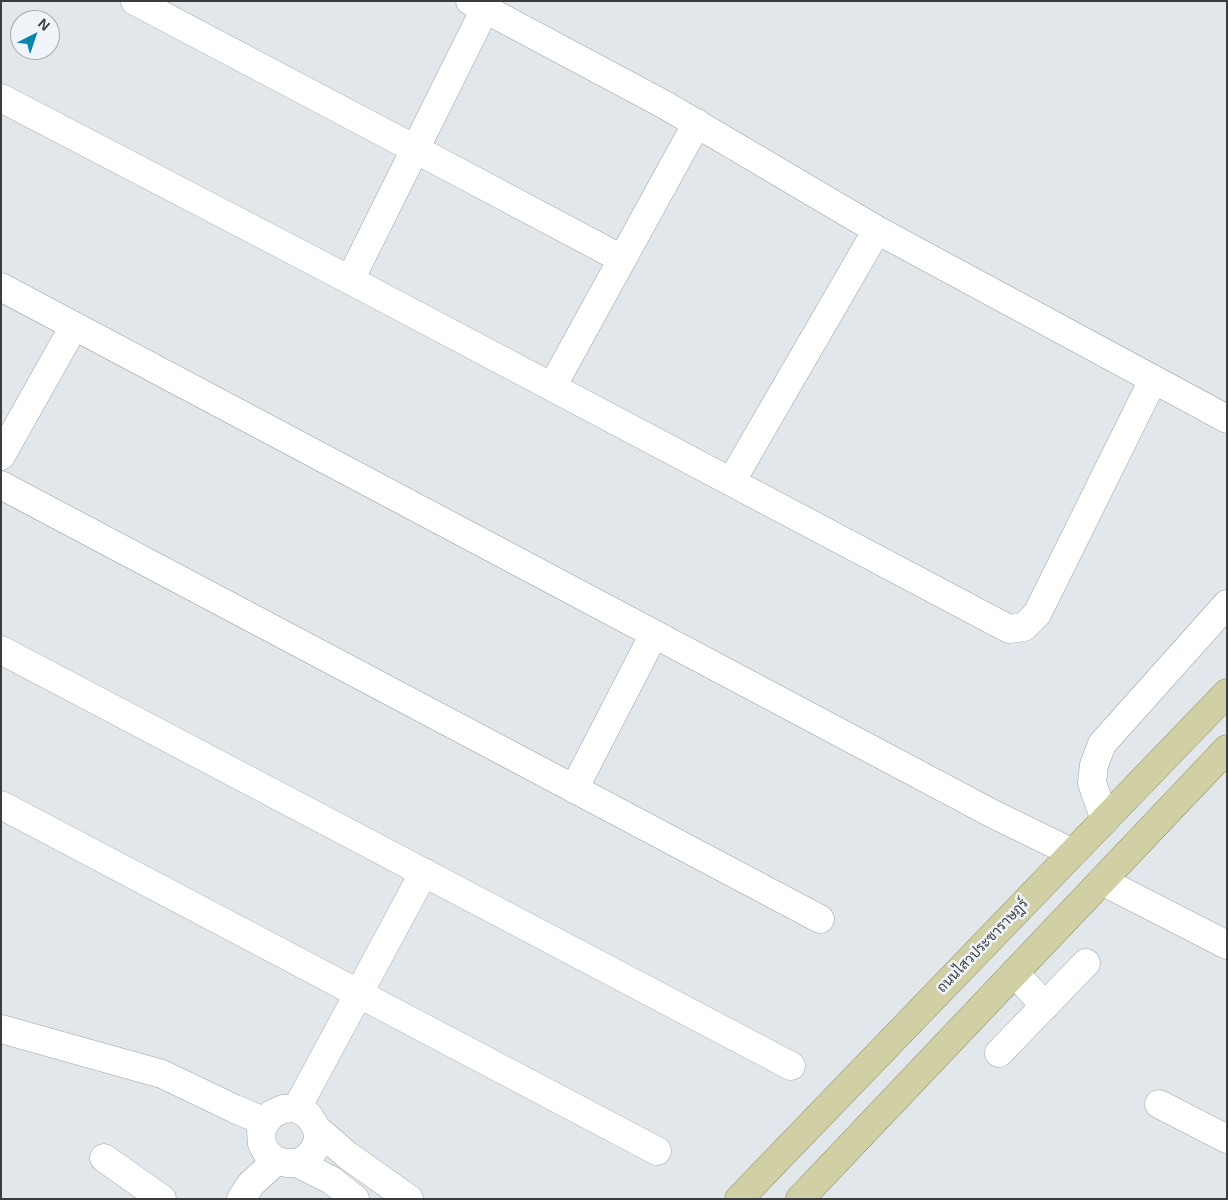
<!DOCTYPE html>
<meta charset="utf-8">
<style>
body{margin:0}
#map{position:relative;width:1228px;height:1200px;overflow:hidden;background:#e1e7ea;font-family:Arial,sans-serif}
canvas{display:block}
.frame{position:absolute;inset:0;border:2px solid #3a3c3e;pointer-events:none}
.north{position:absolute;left:10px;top:10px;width:50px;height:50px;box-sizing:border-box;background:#eff4f8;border:1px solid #a7aaae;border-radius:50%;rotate:41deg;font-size:14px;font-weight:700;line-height:20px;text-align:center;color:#3a3c3e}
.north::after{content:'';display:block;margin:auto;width:18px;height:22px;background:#0987aa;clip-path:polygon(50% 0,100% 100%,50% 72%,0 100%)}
</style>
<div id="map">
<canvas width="1228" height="1200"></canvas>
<div class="frame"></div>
<div class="north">N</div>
</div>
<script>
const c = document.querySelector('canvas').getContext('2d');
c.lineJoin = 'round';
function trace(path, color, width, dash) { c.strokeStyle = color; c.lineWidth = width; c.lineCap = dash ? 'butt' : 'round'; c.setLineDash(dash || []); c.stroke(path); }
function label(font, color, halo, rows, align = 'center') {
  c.font = font + ' Arial,Sarabun,sans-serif'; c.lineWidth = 5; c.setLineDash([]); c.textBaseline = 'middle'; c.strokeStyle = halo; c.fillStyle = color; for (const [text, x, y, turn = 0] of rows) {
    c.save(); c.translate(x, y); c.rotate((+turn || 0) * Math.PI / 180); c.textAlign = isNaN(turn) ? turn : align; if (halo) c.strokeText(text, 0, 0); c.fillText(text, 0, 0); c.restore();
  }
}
const minor = new Path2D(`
 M135 1 415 149 622 259
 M470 1 665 105 877 230 1227 419
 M1 98 350 280 1009 629 1024 627 1037 614 1153 380
 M350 280 485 9
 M1 287 993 814 1073 853
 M552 387 697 123
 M1 456 74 326
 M731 482 877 230
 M1 485 820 919
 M1 650 791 1066
 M574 789 654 634
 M1 805 657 1151
 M1105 820 1092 783 1094 765 1102 744 1227 604
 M1102 881 1227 945
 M1015 973 1045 1006
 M1 1029 162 1074 235 1109 266 1122
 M999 1053 1086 963
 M1159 1104 1227 1139
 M297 1108 424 872
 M317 1129 318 1140 314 1150 307 1158 297 1163H287L276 1161 267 1153 262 1144 261 1131 266 1122 272 1114 283 1109 297 1108 309 1116 317 1129 347 1155 409 1199
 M104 1158 162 1199
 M297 1163 331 1180 355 1199
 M241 1199 251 1184 276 1161`);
const major = new Path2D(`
 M739 1199 1227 693
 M800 1199 1227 749`);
trace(minor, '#9ca1a4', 29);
trace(major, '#878859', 29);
trace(minor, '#fff', 28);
trace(major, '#d0d0a4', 28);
label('14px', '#3a3c3e', '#eff4f8', [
 ["ถนนไสวประชาราษฎร์",983,946,-46]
]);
</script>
